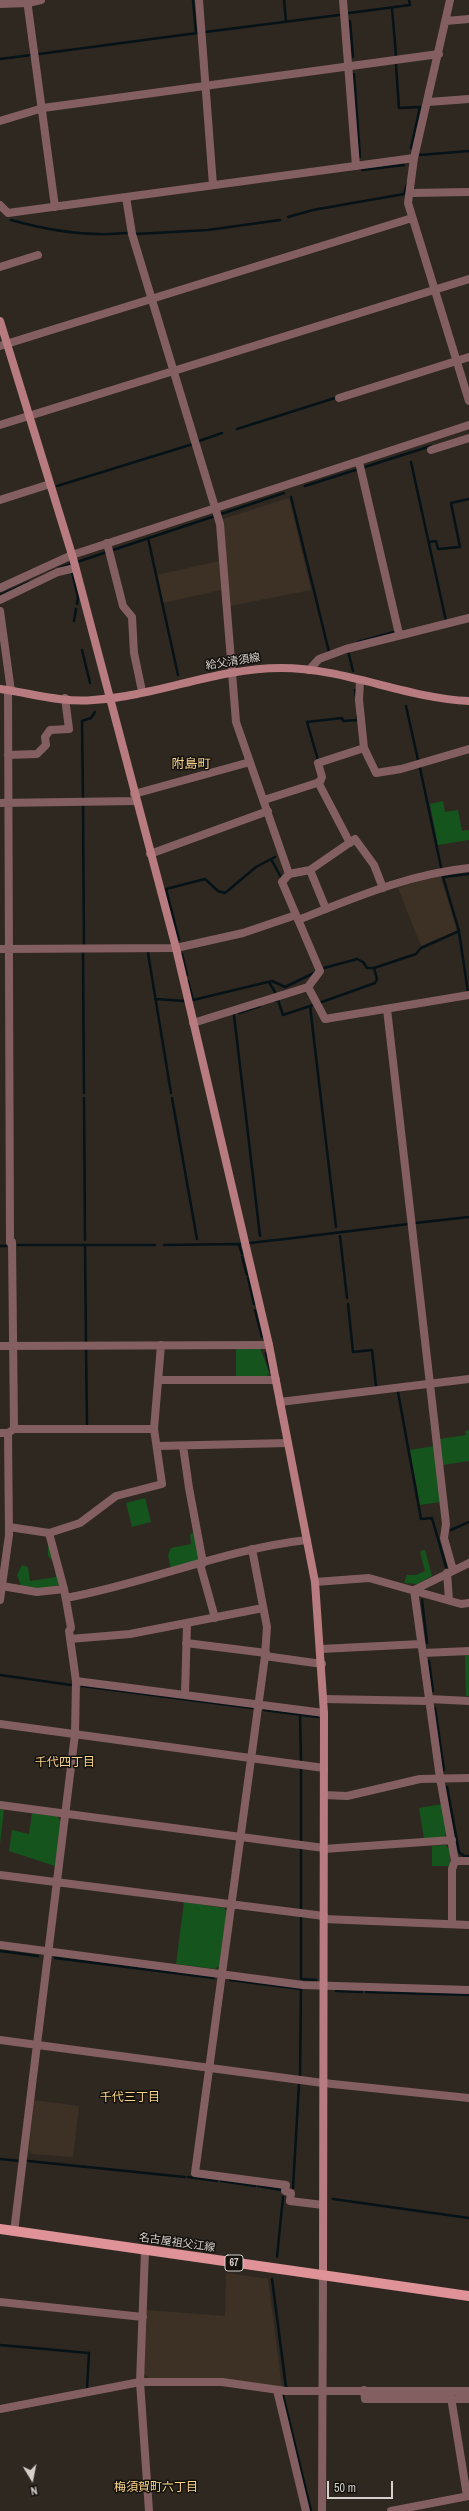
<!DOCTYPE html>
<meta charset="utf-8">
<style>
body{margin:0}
#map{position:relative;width:469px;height:2511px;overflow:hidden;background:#2f2821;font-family:"Archivo Narrow",sans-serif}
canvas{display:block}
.north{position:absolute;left:12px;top:2459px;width:40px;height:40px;-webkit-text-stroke:3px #15120e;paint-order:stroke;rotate:170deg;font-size:11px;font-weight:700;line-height:16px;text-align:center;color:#d5d0cc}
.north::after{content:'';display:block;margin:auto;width:14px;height:18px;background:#d5d0cc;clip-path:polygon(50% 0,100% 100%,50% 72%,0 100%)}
.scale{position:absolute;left:327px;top:2481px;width:66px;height:18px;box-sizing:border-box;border:2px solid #d5d0cc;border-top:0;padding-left:5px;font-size:12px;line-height:14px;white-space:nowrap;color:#d5d0cc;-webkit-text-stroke:3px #15120e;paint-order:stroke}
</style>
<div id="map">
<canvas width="469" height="2511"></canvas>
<div class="north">N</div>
<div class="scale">50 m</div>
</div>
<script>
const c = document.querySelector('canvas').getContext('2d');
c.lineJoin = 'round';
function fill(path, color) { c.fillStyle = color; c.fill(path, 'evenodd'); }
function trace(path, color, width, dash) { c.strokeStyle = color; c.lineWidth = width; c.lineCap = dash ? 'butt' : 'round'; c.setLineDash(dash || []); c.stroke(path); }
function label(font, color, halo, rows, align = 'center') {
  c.font = font + ' "Archivo Narrow","Noto Sans JP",sans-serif'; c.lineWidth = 3; c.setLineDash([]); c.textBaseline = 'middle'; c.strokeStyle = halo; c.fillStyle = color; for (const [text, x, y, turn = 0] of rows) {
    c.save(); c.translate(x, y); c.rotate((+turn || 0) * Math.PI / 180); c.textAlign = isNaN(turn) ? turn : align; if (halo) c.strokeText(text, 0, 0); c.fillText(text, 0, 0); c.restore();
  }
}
fill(new Path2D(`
 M289 498 311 590 230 606 223 519Z
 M219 561 221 590 163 603 157 575Z
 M440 875 457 931 421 946 398 888Z
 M34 2100 79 2106 73 2157 32 2154 29 2150Z
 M226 2273 268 2279 282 2387 149 2378 144 2374 147 2310 225 2316Z`), '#3d3126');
fill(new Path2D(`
 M443 801 445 812 458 810 462 831 469 830V840L438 845 430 804Z
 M260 1348 269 1372 268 1377H236V1349Z
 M469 1430V1461L443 1465 439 1439 466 1435 465 1431Z
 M434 1446 440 1502 420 1505 410 1450Z
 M145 1498 151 1522 132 1527 126 1503Z
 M195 1533 201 1560 171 1569 168 1555 171 1548 191 1544 190 1534Z
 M48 1545H50L60 1585 40 1589 21 1586 17 1575 22 1565 28 1567 30 1581 56 1577 54 1562 48 1556Z
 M423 1550H425L432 1576 417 1584 404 1583 407 1575H416L425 1571 420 1552Z
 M465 1655H469V1696H466Z
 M442 1804 447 1833 444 1837 424 1839 419 1808Z
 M0 1809 4 1810 0 1844Z
 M32 1813 57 1816 61 1822 55 1866 9 1851 12 1830 29 1834Z
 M445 1845 450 1849V1866H432V1846Z
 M184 1902 224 1908 227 1912 219 1966 215 1969 176 1964Z`), '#15541c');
trace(new Path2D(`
 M193 0 196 33
 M284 0 286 21
 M392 8 396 55
 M349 13 410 5 409 0
 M350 21 353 57
 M205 32 339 15
 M39 54 197 33
 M0 59 31 55
 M396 65 399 108 420 107 411 148
 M354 74 360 157
 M420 155 469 151
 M362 170 404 165
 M288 217 313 210 404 194 407 184
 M11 220C50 231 87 237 127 233
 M136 234 208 230 280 220
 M237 429 335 398
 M199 441 222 433
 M411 462 446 621
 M57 486 193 444
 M305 486 431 446
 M291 497 329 652
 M148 538 178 675
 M429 542 436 541 438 549 460 547 451 503 469 499
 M59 568 284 493
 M72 572 78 597 77 604
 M0 595 29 582
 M74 621 76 609
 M358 642 394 632
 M82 650 90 683
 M348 651 353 671
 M355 690 356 696
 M406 706 418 760
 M318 760 307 722 342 718 343 721 358 720 357 717
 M420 768 441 867
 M83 798 82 721 91 718 95 712
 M83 806 84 945
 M271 859 282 879
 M459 932 468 992
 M179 940 166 889 205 879 218 891 225 893 256 867 275 857
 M83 953 84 1093
 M148 953 171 1093
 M182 954 187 975
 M324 968 357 959 363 962 367 968H374L416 954 421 948 459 931 443 877 469 874
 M188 981 193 1000 272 981 285 987 316 972
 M269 982 275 992
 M155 999 184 1001
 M276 1001 278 1000 283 1015 313 1005
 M319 1003 375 983 377 979 374 968
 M310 1006 336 1227
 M239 1013 260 1006
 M234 1015 260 1236
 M84 1098 85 1240
 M172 1098 197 1239
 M415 1223 469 1217
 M340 1236 347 1298
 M277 1240 408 1224
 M250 1243 275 1240
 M18 1245H155
 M85 1245 86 1342
 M164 1245 240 1244
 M239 1245 242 1254
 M0 1246H6
 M242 1257 247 1275
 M248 1278 254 1304
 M348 1304 353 1352 372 1350 376 1386
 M255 1310 262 1337
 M86 1349 87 1424
 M266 1353 270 1370
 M398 1392 421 1519 432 1518 446 1567
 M451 1530 469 1522
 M422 1600 427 1643
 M429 1661 433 1691
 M0 1675 71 1685
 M82 1686 252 1708
 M435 1708 444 1770
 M264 1710 318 1717
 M300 1714 301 1761
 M447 1787 459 1852 464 1856H469
 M301 1841V1769
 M301 1910V1849
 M301 1918V1979L316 1980
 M0 1951 38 1956
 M55 1958 214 1978
 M230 1980 301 1989 300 2075
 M336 1991 362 1992
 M366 1992 469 1995
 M0 2159 20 2161
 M28 2161 185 2177
 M188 2177 217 2181
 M221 2181 255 2186
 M258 2186 281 2190
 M293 2188 299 2084
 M333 2199 469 2218
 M277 2257 283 2197
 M272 2279 286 2387
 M0 2345 89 2353 87 2389
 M283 2395 311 2511`), '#051217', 2.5);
trace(new Path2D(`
 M27 0 55 207
 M199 0 213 185
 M343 0 356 166
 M450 0 414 158 408 203 469 401
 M0 4 28 3 41 0
 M446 21 469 19
 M428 102 469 99
 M0 121 43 108 439 54
 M411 193 469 192
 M126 197 132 234 220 524 236 722 289 874 282 882 320 971 308 987 193 1023
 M0 205 8 213 414 158
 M0 267 38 255
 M0 346 412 218
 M339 398 469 357
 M0 425 469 279
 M431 450 469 438
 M359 462 399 634
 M0 500 50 484
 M107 543 123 606 132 617 134 653 142 691
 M0 588 72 555 469 425
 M0 600 58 572 75 568
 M0 611 11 691
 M309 670 319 659 346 649 469 618
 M360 681 359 700 364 748 376 773 401 769 469 749
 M8 690 10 1242
 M8 755 37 754 46 745 45 737 50 730 69 729 65 698
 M318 782 350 843
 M134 794 250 762
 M264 800 320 782 322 777 318 763 364 748
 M0 803 136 801
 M150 854 268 811
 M310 870 326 909
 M289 874 310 870 355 839 374 865 383 888
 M298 920C354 898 409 874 469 868
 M0 949 176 948 243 933 296 915
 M308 987 325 1019 469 995
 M387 1009 446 1524 444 1538 453 1570
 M12 1242 14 1429
 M0 1346 269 1345
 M159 1380H276
 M280 1402 469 1379
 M154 1429 161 1345
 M0 1433H8L14 1429H154L162 1484 116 1496 80 1523 49 1533 9 1527
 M157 1446 288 1443
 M183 1446 189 1488 203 1563
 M49 1533 64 1589
 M252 1549 267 1627 265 1656 195 2173 286 2185 285 2191 291 2193 290 2201 323 2205
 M200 1564 215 1618
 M447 1573 449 1600
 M315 1582 369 1578 461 1604 469 1603
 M2 1586 37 1592 64 1589 71 1628 69 1631 76 1681 75 1734 14 2232
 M414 1590 440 1778 455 1861H469
 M414 1590 469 1563
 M66 1598C148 1583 225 1549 307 1540
 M0 1600 9 1535 8 1433
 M70 1639 130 1634 263 1608
 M186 1643 266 1653
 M321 1649 421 1644
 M423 1653 469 1651
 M265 1656 322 1664
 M76 1681 324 1713
 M185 1695 187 1624
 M324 1699 429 1701
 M429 1699 469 1701
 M0 1724 324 1768
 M324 1795 347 1796 420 1779 469 1778
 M0 1805 324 1848
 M324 1849 452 1840
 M0 1875 324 1916
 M324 1919 469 1925
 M452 1924V1869L455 1861
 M0 1945 303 1985 469 1990
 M0 2040 323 2083 469 2098
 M145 2251 140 2382 149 2511
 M0 2302 143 2317
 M277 2390 306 2511
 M364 2390 365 2399H451
 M450 2391 467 2496
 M457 2399H469
 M0 2409 140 2382H222L286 2391H469
 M322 2511 323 2275
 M391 2511 469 2496`), '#845f61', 8);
trace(new Path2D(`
 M0 321 73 558 176 948 269 1345 315 1582 324 1713 323 2275
 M0 689C30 693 63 703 93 700 157 696 217 668 281 668 345 668 405 698 469 701`), '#b87c80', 8);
trace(new Path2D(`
 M0 2229 469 2296`), '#df9298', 10);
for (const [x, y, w] of [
 [234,2263,18]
]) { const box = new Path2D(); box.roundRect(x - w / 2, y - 8, w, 16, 3); c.fillStyle = '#15120e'; c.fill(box); trace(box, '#d5d0cc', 1); }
label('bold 10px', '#d5d0cc', null, [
 ["67",234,2263]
]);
label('11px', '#d5d0cc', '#15120e', [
 ["給父清須線",233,662,-9],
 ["名古屋祖父江線",177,2243,8]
]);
label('12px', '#f9d58c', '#15120e', [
 ["千代四丁目",65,1763],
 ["千代三丁目",130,2098],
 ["梅須賀町六丁目",156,2488]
]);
label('13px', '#f9d58c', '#15120e', [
 ["附島町",191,765]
]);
</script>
